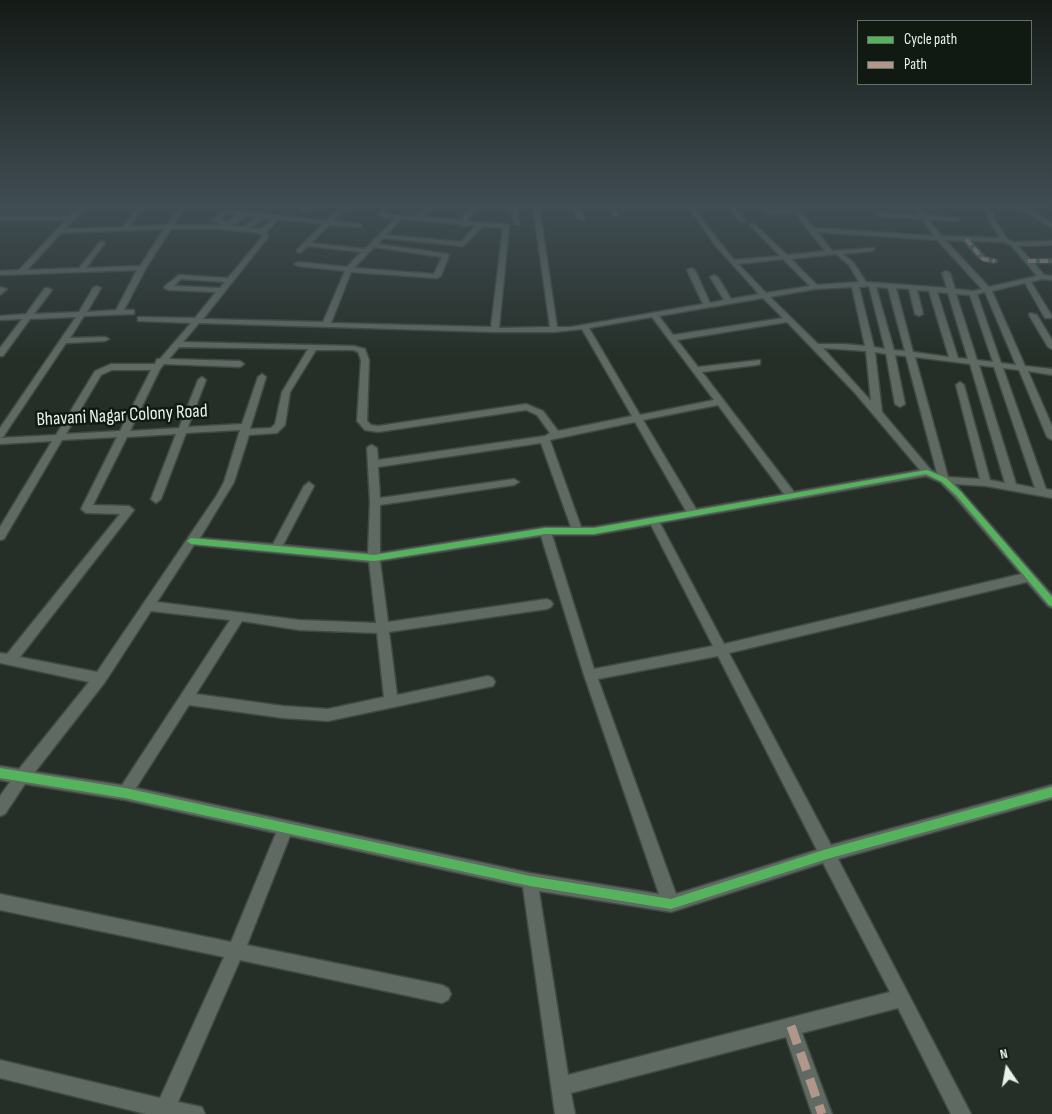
<!DOCTYPE html>
<style>
body{margin:0}
#map{position:relative;width:1052px;height:1114px;overflow:hidden;background:#252f28;font-family:"Sofia Sans Condensed",sans-serif}
canvas{display:block}
.legend{position:absolute;left:857px;top:20px;width:175px;height:65px;box-sizing:border-box;background:#111913;border:1px solid #667069;margin:0;padding:6px 9px;list-style:none;font-size:15px;color:#e6f2e9}
.legend li{display:flex;align-items:center;gap:10px;height:25px}
.legend b{width:25px;border:1px solid #667069}
.north{position:absolute;left:982px;top:1044px;width:50px;height:50px;-webkit-text-stroke:4px #111913;paint-order:stroke;rotate:348deg;font-size:14px;font-weight:700;line-height:20px;text-align:center;color:#e6f2e9}
.north::after{content:'';display:block;margin:auto;width:18px;height:22px;background:#e6f2e9;clip-path:polygon(50% 0,100% 100%,50% 72%,0 100%)}
</style>
<div id="map">
<canvas width="1052" height="1114"></canvas>
<ul class="legend">
<li><b style="height:6px;background:#56b35d"></b>Cycle path</li>
<li><b style="height:6px;background:#b2968c"></b>Path</li>
</ul>
<div class="north">N</div>
</div>
<script>
const c = document.querySelector('canvas').getContext('2d');
c.lineJoin = 'round';
function trace(path, color, width, dash) { c.strokeStyle = color; c.lineWidth = width; c.lineCap = dash ? 'butt' : 'round'; c.setLineDash(dash || []); c.stroke(path); }
function fill(path, color) { c.fillStyle = color; c.fill(path, 'evenodd'); }
function label(font, color, halo, rows, align = 'center') {
  c.font = font + ' "Sofia Sans Condensed",sans-serif'; c.lineWidth = 5; c.setLineDash([]); c.textBaseline = 'middle'; c.strokeStyle = halo; c.fillStyle = color; for (const [text, x, y, turn = 0] of rows) {
    c.save(); c.translate(x, y); c.rotate((+turn || 0) * Math.PI / 180); c.textAlign = isNaN(turn) ? turn : align; if (halo) c.strokeText(text, 0, 0); c.fillText(text, 0, 0); c.restore();
  }
}
const street = new Path2D(`
 M79 206H85L75 219 64 229 123 227 138 206H144L130 227 167 225 180 206H186L174 225H224L212 221 226 209 326 221 341 206H348L333 221 359 224 361 225V227L329 225 311 243 365 249 395 219 379 216 378 215 384 206H390L385 214 417 217 427 206H433L423 217 460 220 471 206H477L467 221 506 224 509 226 499 328 550 327 533 206H539L557 327H571L703 304 687 270 691 268 695 270 710 303 724 300 710 277 714 275 718 277 731 299 759 294 715 245 688 206H694L706 225 734 260 780 256 751 226 750 225 753 223 787 255 825 251 794 212 768 214 760 206H766L770 210 798 209 814 228 934 236 922 219 881 217 878 215 881 213 919 215 912 206H918L925 215 959 218 960 219 957 221 928 219 941 236 1000 238 987 217 988 212 982 206H989L994 212 993 217 1007 239 1014 242 1052 241V245L1018 246 1030 259H1052V263H1034L1044 275 1052 276V280L1042 279 1031 282 1052 316 1051 318H1045L1025 283 992 291 1025 366 1052 369V375L1028 371 1052 426V440L1047 437 1019 370 1003 368 1046 489 1052 490V498L986 486 955 484 1052 595V608L1048 606 1027 582 729 653 831 845 1052 785V799L838 859 971 1114H951L898 1008 802 1033 832 1114H812L786 1037 571 1093 575 1114H555L523 887 290 836 247 945 442 985 448 988 451 994 448 1000 442 1003 240 960 178 1102 202 1107 205 1114H146L0 1078V1060L160 1098 224 957 0 910V894L231 942 276 833 125 800 25 784 5 814 0 816V796L10 782 0 780V766L19 769 89 682 0 663V653L7 654 120 514 86 513 81 509 117 437 62 440 4 539 0 540V527L52 441 0 444V428L76 317 30 319 3 356H0V348L22 319 0 320V316L26 314 45 288H48L52 290 34 314 79 312 93 288 97 286 101 288 87 312 116 310 137 270 0 275V271L19 270 66 220H0V216H69ZM227 213 237 214 228 222 220 220ZM247 216 256 217 244 227 231 226ZM265 218 272 219 261 229 251 228ZM279 219 323 224 297 250V252H301L308 246 361 252 347 267 298 262 294 264 298 266 345 271 323 322 203 319 268 237 266 232ZM401 219 458 224 461 226 476 225 461 242 386 235ZM483 226 503 228 491 327 331 323 351 272 437 278 441 276 449 255 448 254 378 244 383 238 463 246ZM164 229 140 266 86 268 105 243 102 241 100 242 79 268 27 270 61 233ZM171 229H220L259 233 263 236 228 278 179 275 165 286 164 288 168 290 216 292 195 318 138 317V321H141L191 323 160 359H157L155 364H111L95 371 56 435 0 438 3 437 66 343 105 341 109 339 105 337 70 338 84 316 134 314V310H124L146 268ZM817 232 937 240 982 289 973 291 955 289 950 273 946 271 942 273 947 288 866 282 854 263 843 254 872 251 874 250V248L832 251ZM945 240 964 241C975 253 979 264 997 262V260L985 257 971 241 1004 242 1011 245 1037 276 989 287ZM374 247 442 257 434 274 354 268ZM836 254 849 265 859 282 817 285 791 259ZM783 259 810 286 766 293 738 264ZM181 279 225 282 220 288 174 286ZM869 286 885 349 874 347 859 287ZM852 287 865 346 845 344H818L770 297 815 289ZM876 287 888 288 905 351 894 350ZM896 288 909 289 915 314 919 316 923 314 917 290 929 291 949 357 913 352ZM937 292 948 293 968 359 958 358ZM985 292 1016 365 1001 363 977 294ZM956 294 970 295 993 362 977 360ZM763 298 783 318 673 335 659 316ZM652 317 714 400 640 415 589 328ZM787 322 855 393 920 470 794 492 702 372 757 365 760 364V360L698 367 677 340ZM199 323 495 332H554L582 329 632 416 558 431 543 411 526 404 378 426 371 425 367 421 369 360 365 349 354 346 183 342ZM179 347 308 349 282 392 275 424 271 428 250 429 266 377 262 374 258 377 242 424 188 427 206 380 202 377 198 380 179 428 130 431 160 369 164 364 240 367 244 364 240 361 169 359ZM823 348 866 351 871 401ZM316 350H353L358 352 361 360 357 421 365 430 378 432 526 410 537 415 550 433 545 436 378 460 377 448 372 445 369 446 367 448 370 502 368 553 283 545 314 486 309 482 304 486 273 544 200 538 234 482 249 435 277 433 285 425 290 392ZM875 352 886 354 895 404 900 407 905 404 895 355 906 356 937 473 931 470 882 412ZM915 357 970 364 1005 483 990 480 964 385 960 382 956 385 980 479 948 477ZM979 365 994 367 1035 488 1016 484ZM112 370H151L120 431 66 434 101 375ZM718 405 784 494 696 509 643 420ZM635 422 686 511 594 527H581L550 440ZM240 430 224 482 217 495 97 672 20 657 134 510 129 506 93 505 127 437 176 434 151 499 156 503 161 499 186 433ZM541 443 571 527H545L380 553V505L514 485 519 482 514 479 380 498 378 467ZM926 476 940 482 955 497 1021 574 724 644 660 523ZM651 525 713 646 594 669 552 535H594ZM541 536 584 675 659 894 530 873 136 788 189 705 283 718 328 721 493 686 495 682 493 678 488 676 397 695 389 632 547 609 551 607 553 604 551 601 547 599 388 622 380 561ZM194 545 369 562 376 623 299 620 157 602ZM151 611 230 620 122 785 35 772 105 682ZM242 621 299 630 377 633 384 697 328 709 283 706 196 694ZM718 656 817 850 676 894 598 679ZM823 863 890 992 568 1075 539 891 671 912Z
 M303 206H310L305 211H301L300 210Z
 M511 206H517L519 225 514 224Z
 M573 206H579L585 220 577 218Z
 M609 206H615L618 216H614Z
 M728 206H734L745 221 744 222H740Z
 M1017 206H1024L1052 223V228Z
 M0 287 7 289 0 295Z
 M1030 313 1037 315 1052 340V349L1048 347 1029 315Z`);
trace(street, '#414944', 3);
fill(street, '#5e6a62');
trace(new Path2D(`
 M966 239 983 259 995 261
 M1028 261H1052`), '#b2968c', 4, [8, 4]);
trace(new Path2D(`
 M791 1026 822 1114`), '#b2968c', 9, [19, 9]);
fill(new Path2D(`
 M927 470 946 478 961 492 1052 597V606L1049 605 957 496 942 482 926 474 594 534H545L374 561 191 544 187 541 191 538 374 555 545 528H594Z
 M0 768 125 788 530 876 671 899 827 849 1052 787V797L827 859 671 909 530 886 125 798 0 778Z`), '#56b35d');
const sky = c.createLinearGradient(0, 0, 0, 362);
sky.addColorStop(0, '#141a16');
sky.addColorStop(0.57, '#404d53');
sky.addColorStop(1, '#404d5300');
c.fillStyle = sky;
c.fillRect(0, 0, 1052, 362);
label('19px', '#e6f2e9', '#111913', [
 ["Bhavani Nagar Colony Road",122,416,-3]
]);
</script>
